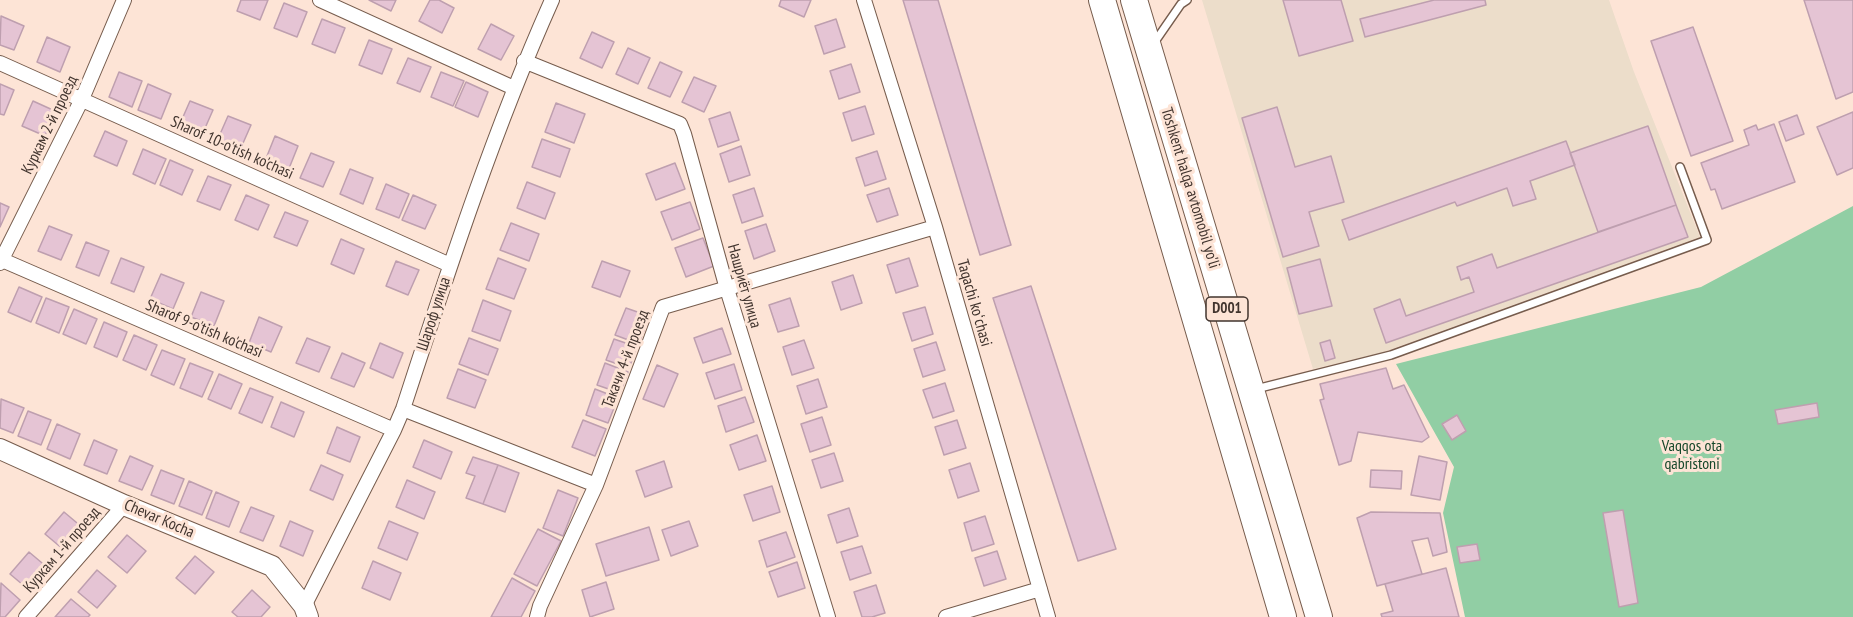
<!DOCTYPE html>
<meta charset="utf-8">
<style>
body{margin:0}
canvas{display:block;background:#fde4d6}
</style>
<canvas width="1853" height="617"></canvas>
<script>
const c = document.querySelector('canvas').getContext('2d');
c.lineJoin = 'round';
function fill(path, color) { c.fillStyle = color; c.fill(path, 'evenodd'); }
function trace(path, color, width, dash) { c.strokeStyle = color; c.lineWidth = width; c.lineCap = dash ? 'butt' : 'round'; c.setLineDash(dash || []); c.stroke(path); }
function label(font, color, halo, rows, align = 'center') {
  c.font = font + ' "PT Sans Narrow",sans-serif'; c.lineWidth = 6; c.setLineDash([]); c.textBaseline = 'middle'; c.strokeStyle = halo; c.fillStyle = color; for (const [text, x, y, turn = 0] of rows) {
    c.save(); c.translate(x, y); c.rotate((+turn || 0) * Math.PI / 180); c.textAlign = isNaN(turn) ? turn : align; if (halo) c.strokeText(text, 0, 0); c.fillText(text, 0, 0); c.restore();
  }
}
fill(new Path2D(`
 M1202 0H1609L1634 72 1700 237 1381 353 1313 369Z`), '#ecddca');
fill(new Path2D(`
 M1853 206V617H1465L1443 513 1454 467 1396 364 1701 287Z`), '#91cea4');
const building = new Path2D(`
 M241 0H268L260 20 237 11Z
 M369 0H396L391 11Z
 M430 0H439L454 8 442 33 419 21Z
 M781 0H811L804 17 779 6Z
 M903 0H938L1011 245 980 255Z
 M1283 0H1341L1353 41 1299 56Z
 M1434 0H1485L1486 5 1365 37 1360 19Z
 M1804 0H1853V92L1836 99Z
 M284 3 307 12 297 37 274 28Z
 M1 16 24 26 14 50 0 45Z
 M322 19 345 28 335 53 312 44Z
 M836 19 845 47 824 54 815 26Z
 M491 24 514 36 501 60 478 49Z
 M1693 27 1733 141 1691 156 1651 41Z
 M592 32 614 42 602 68 580 58Z
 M47 37 70 47 60 72 37 62Z
 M369 40 392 49 382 74 359 65Z
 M628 48 650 58 638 84 616 74Z
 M408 58 431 67 420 92 397 83Z
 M660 62 682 72 670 97 648 88Z
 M851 64 860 92 839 99 830 71Z
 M119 72 142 81 132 107 109 97Z
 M441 72 464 81 453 106 431 97Z
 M694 77 716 86 704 112 682 102Z
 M466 82 488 92 478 117 455 107Z
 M0 84 14 90 4 115 0 114Z
 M148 84 171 94 161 119 138 110Z
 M33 101 55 111 45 136 22 126Z
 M190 101 213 110 202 135 179 126Z
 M556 103 585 114 574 143 545 132Z
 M865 106 874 134 852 141 843 113Z
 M1277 107 1295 167 1331 156 1344 202 1309 212 1319 246 1283 257 1242 118Z
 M730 112 739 140 718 147 709 119Z
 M1853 112V168L1837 175 1817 127Z
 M1797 115 1804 134 1786 141 1779 122Z
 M228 116 251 125 240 150 217 141Z
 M1774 124 1795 182 1722 209 1715 189 1711 190 1701 163 1749 145 1744 130 1756 125 1758 130Z
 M1648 126 1676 205 1598 232 1570 153Z
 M105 131 127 141 117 166 94 156Z
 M275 136 298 146 288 171 265 161Z
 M542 139 570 149 560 177 532 167Z
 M1566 141 1575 165 1530 181 1536 199 1513 206 1507 188 1457 206 1455 202 1349 240 1342 220Z
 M741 146 750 175 729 182 720 154Z
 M143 149 166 159 155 184 133 174Z
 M877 151 886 179 865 186 856 158Z
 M311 153 334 162 323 187 300 178Z
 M170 160 193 170 182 195 160 185Z
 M675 163 685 189 656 200 646 174Z
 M350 169 373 178 363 204 340 194Z
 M208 176 231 185 220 210 197 201Z
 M527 182 555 193 545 219 517 208Z
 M386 184 409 194 399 218 376 209Z
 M754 188 763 216 742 223 733 195Z
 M889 188 898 215 877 222 867 195Z
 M246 195 269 205 258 230 235 220Z
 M413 195 436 205 425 229 402 220Z
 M690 202 700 229 672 240 661 212Z
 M0 203 9 207 0 227Z
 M1676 205 1688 237 1386 343 1374 309 1400 299 1406 316 1474 292 1469 277 1461 280 1457 267 1492 254 1497 268Z
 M285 212 308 221 297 246 274 237Z
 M511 223 539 234 529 261 500 250Z
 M766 224 775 251 754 259 745 231Z
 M49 226 72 235 61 260 38 251Z
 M703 238 714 266 686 277 675 248Z
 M341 239 364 249 354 274 331 264Z
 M86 242 109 251 99 276 76 267Z
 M121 258 144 267 134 292 111 283Z
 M498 258 526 269 514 299 486 289Z
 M909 258 918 286 896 293 887 265Z
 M1320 259 1332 306 1299 314 1287 268Z
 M396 261 419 270 408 295 386 286Z
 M602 261 630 271 620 297 592 287Z
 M161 274 184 283 173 309 150 299Z
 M853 275 862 303 841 310 832 282Z
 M1031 286 1116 549 1078 561 993 298Z
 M19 287 42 297 31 322 8 312Z
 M201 292 224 301 214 326 191 317Z
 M46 298 69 307 59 333 36 323Z
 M790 298 799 326 778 332 769 305Z
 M483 300 511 311 500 341 472 331Z
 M925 307 933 334 912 341 903 313Z
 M626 308 649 316 639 344 615 335Z
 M74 309 97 319 86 344 63 334Z
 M259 317 282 327 271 352 249 343Z
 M104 322 127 332 117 357 94 347Z
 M722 328 731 354 703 363 694 338Z
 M134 335 157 345 146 370 123 360Z
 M307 338 330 347 319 372 296 363Z
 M469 338 498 349 488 375 459 364Z
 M614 339 637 347 629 368 606 360Z
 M804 340 814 368 792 375 783 347Z
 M1330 340 1335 358 1325 361 1320 343Z
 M936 342 945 370 923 377 914 349Z
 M380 343 403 353 393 378 370 368Z
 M162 350 185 359 174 385 151 375Z
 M342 353 365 363 354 387 331 378Z
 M190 363 213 372 202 397 180 388Z
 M605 363 628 372 620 393 597 385Z
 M734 364 742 390 715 399 706 373Z
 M657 365 678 374 664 407 643 399Z
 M1386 368 1393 389 1404 385 1429 437 1422 442 1358 432 1351 461 1339 465 1320 400 1324 399 1320 384Z
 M458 369 486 380 475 408 447 398Z
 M219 374 242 384 231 409 208 399Z
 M818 379 827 407 806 414 797 386Z
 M945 383 954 411 933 418 923 390Z
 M250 388 273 397 262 423 239 413Z
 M595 389 618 398 608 423 586 415Z
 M745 397 754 422 726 432 718 406Z
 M1 399 24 408 13 433 0 428Z
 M281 402 304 412 294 437 271 427Z
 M1817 403 1819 417 1778 424 1775 410Z
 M28 411 51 420 41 445 18 436Z
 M1457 415 1466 431 1452 440 1442 424Z
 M822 417 831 445 810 452 801 424Z
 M583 420 606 429 595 456 572 447Z
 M957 420 966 448 944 455 935 427Z
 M57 424 80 434 70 459 47 449Z
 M337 427 360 437 350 462 327 453Z
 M757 435 766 461 739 470 730 445Z
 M94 440 117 450 107 474 84 465Z
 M424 440 452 452 441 479 413 467Z
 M834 453 843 481 821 488 812 460Z
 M130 456 153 466 142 490 119 481Z
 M1419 456 1447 462 1440 500 1411 495Z
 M473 457 498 465 483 504 466 498 475 476 466 473Z
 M664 461 672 487 645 497 636 471Z
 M970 463 979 491 958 498 949 470Z
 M321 465 343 475 333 500 310 490Z
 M498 465 519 473 505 512 483 504Z
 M161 470 184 479 174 504 151 495Z
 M1371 470 1402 471 1401 489 1370 487Z
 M407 480 435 492 424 519 396 507Z
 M189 481 212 491 202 515 179 506Z
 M772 486 780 512 753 521 744 495Z
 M558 490 578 498 563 536 543 528Z
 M216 492 239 502 229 527 206 518Z
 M251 507 274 516 263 541 240 532Z
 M849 508 858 536 837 543 828 515Z
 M1623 510 1638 603 1619 607 1603 513Z
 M64 512 83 528 64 550 45 534Z
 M1371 512 1440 513 1447 552 1433 556 1428 538 1412 541 1422 574 1377 586 1357 518Z
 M985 516 994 544 972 551 964 523Z
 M290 521 313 531 303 556 280 546Z
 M389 521 418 533 407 560 378 548Z
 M689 521 698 546 671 556 662 530Z
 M649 527 659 560 606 576 596 544Z
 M538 529 561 541 537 586 514 574Z
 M786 532 795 557 767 567 759 541Z
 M127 535 146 551 127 573 108 557Z
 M1477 544 1480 560 1460 563 1457 547Z
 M862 546 871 573 850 580 841 552Z
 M997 551 1006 579 984 586 975 558Z
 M29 552 48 568 29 590 10 574Z
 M195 556 214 572 195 594 176 578Z
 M373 561 401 573 390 600 362 588Z
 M797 562 805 588 778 597 769 572Z
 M1446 568 1459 617H1382L1381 614 1393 611 1385 584Z
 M97 570 116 586 97 608 78 592Z
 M512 578 535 591 521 617H491Z
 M606 582 614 609 590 617 582 590Z
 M1 583 20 600 5 617H0Z
 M876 585 885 613 872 617H862L854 592Z
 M252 590 270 607 261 617H238L232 612Z
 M71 599 90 615 88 617H55Z`);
fill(building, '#e5c4d4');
trace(building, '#be9faf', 1.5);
const lane = new Path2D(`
 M1154 43 1181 4 1187 0
 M1256 389 1391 355 1707 240 1680 167`);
const street = new Path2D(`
 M320 0 514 88
 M864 0 935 227 1048 617
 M524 61 680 124 684 134 727 289 828 617
 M0 63 450 265
 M0 259 394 430
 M0 263 82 99 124 0
 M403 409 596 485
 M304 606 394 430 403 409C448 271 493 132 552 0
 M26 617 124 505
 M537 617 540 606 596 485 663 307 935 227
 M946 617 1040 589`);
const secondary = new Path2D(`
 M0 449 124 505 272 566 304 606 308 617`);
const highway = new Path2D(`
 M1102 0 1283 617
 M1134 0 1319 617`);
trace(lane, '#765c4d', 10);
trace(street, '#765c4d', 16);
trace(secondary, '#765c4d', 22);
trace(highway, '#765c4d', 28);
trace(lane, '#fff', 7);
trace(street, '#fff', 14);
trace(secondary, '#fff', 20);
trace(highway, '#fff', 26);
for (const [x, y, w] of [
 [1227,309,42]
]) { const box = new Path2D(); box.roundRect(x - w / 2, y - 12, w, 24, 4.5); c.fillStyle = '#fde4d6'; c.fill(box); trace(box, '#41342e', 1.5); }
label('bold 15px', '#41342e', null, [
 ["D001",1227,309]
]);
label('16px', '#41342e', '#fde4d6', [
 ["Куркам 2-й проезд",50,125,-64],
 ["Sharof 10-o'tish ko'chasi",232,148,24],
 ["Toshkent halqa avtomobil yo'li",1190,188,73],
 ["Нашриёт улица",744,286,74],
 ["Taqachi koʻchasi",974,303,74],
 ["Шароф улица",434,314,-72],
 ["Sharof 9-o'tish ko'chasi",204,329,23],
 ["Такачи 4-й проезд",626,359,-69],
 ["Chevar Kocha",159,519,23],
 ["Куркам 1-й проезд",62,550,-49]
]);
label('16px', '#144629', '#fde4d6', [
 ["Vaqqos ota",1692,446],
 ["qabristoni",1692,464]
]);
</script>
